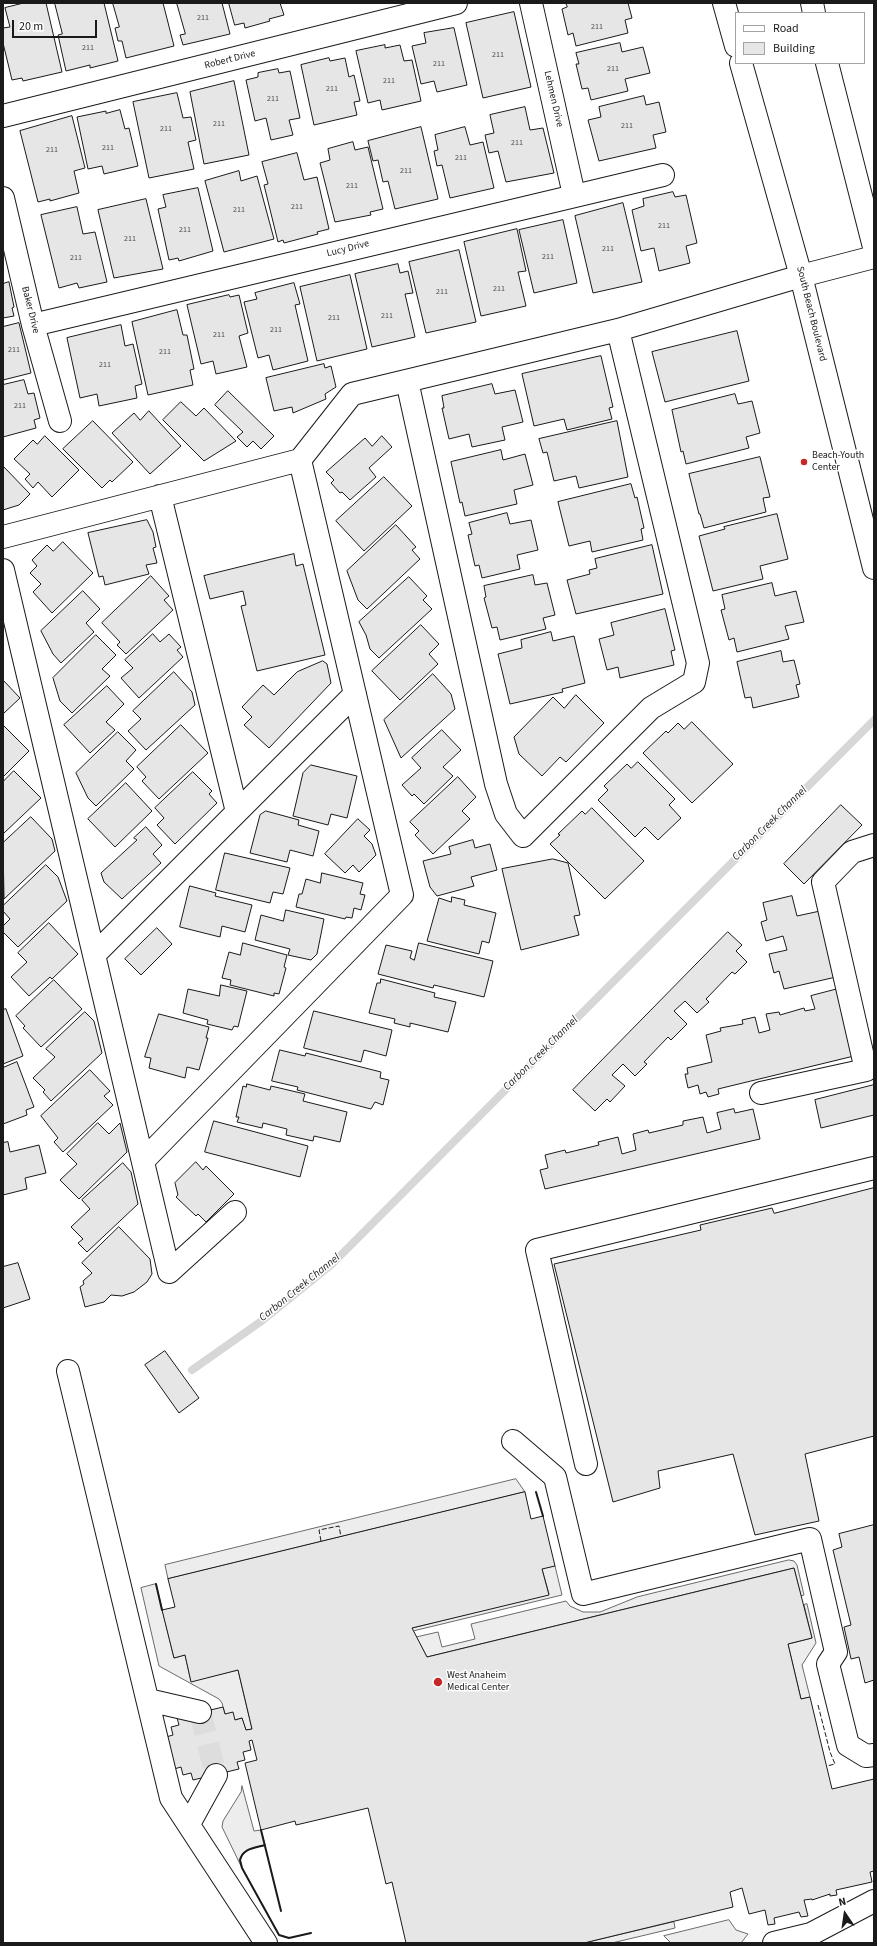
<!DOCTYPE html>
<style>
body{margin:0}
#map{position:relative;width:877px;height:1946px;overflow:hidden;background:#fff;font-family:"Source Sans 3",sans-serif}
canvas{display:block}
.frame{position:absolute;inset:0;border:4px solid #1a1a1a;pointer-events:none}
.legend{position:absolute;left:735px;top:12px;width:130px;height:52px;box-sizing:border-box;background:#fff;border:1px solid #a3a3a3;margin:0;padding:5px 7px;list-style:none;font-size:12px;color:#1a1a1a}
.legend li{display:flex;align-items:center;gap:8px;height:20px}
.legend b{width:20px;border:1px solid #a3a3a3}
.north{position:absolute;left:825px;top:1894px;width:40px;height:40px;-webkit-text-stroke:3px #fff;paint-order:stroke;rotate:347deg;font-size:11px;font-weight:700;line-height:16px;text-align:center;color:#1a1a1a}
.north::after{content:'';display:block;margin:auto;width:14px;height:18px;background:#1a1a1a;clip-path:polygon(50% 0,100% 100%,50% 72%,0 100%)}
.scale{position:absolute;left:12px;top:20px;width:85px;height:18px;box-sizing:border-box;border:2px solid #1a1a1a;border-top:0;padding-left:5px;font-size:12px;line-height:14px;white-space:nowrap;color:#1a1a1a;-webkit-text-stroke:3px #fff;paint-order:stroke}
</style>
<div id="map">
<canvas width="877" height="1946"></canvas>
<div class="frame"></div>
<ul class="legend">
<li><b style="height:5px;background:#fff"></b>Road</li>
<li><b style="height:11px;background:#e6e6e6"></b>Building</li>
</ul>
<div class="north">N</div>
<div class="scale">20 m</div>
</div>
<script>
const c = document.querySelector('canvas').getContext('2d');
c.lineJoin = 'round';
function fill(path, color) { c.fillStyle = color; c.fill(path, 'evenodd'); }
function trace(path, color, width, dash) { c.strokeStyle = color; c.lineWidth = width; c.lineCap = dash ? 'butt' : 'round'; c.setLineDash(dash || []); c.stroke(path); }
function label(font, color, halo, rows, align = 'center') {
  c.font = font + ' "Source Sans 3",sans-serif'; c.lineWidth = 3; c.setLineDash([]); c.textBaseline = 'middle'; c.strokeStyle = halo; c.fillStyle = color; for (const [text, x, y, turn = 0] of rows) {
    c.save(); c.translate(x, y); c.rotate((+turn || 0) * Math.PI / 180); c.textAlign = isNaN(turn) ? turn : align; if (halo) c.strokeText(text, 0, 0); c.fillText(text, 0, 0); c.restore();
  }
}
const built = new Path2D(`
 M516 1479 525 1492 168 1579 165 1565Z
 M789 1560 794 1561 797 1565 804 1595 801 1596 794 1568 427 1657 416 1637 438 1632 442 1647 475 1639 471 1624 566 1601 570 1606 583 1612H600L637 1597Z
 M555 1566 562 1595 413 1631 412 1628 549 1594 542 1569Z
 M156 1584 174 1658 185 1655 191 1681 238 1670 252 1729 246 1730 242 1718 235 1720 225 1714 222 1703 219 1699 159 1666 141 1588Z
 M807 1604 816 1643 802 1665 810 1697 801 1699 788 1644 812 1638 804 1605Z
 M242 1786 254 1831 261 1830 265 1845 250 1849 243 1853 240 1860 242 1868 222 1827 223 1821 241 1792Z
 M729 1920 736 1930 748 1934 741 1943H671L664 1936Z
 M674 1922 675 1928 612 1943H584Z`);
fill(built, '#ededed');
trace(built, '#6a6a6a', 1);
trace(new Path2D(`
 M192 1370 263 1320 331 1265 874 720`), '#d7d7d7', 8);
const building = new Path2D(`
 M24 3H46L62 72 23 81 22 78 12 80 3 43V28L10 27 5 8Z
 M55 3H104L118 61 90 68V65L66 71 58 35 62 34Z
 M113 3H163L174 46 126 58 122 41H118L115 28 119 27Z
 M177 3H222L230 34 183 45 180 35 185 34Z
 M229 3H280L284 15 269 19 270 21 245 28 244 23 235 25Z
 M566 3H628L632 18 625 20 628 33 576 46 573 33 568 35 562 9 567 7Z
 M514 12 531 87 483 98 466 23Z
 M454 28 467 85 437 92 434 81 421 84 412 46 426 43 424 33Z
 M620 43 622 52 643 47 650 73 625 79 628 91 591 100 588 88 582 89 576 64H579L576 53Z
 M385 45V48L400 45 404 61 412 60 421 101 382 110 380 100 368 103 356 51Z
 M329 58 330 61 345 58 349 77 354 75 360 101 354 102 357 115 314 125 301 65Z
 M278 69 279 73 290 71 300 118 289 120 293 135 271 140 266 118 255 121 246 80 258 77V73Z
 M234 81 249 155 204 164 190 92Z
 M177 93 183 118 191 117 196 140 188 142 194 169 149 178 133 102Z
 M644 96 646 105 659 102 666 132 653 135 656 148 599 161 588 120 601 117 599 107Z
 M525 107 530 130 543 128 554 173 506 182 498 151 489 153 485 135 494 133 490 115Z
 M120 110 125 129 129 128 138 166 104 174 102 166 88 169 77 117 106 111V113Z
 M72 116 85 168 74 171 79 193 50 201V199L38 202 20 131Z
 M421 127 438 199 395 209 388 181 383 182 378 160 373 161 368 141Z
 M465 127 470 145 483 142 494 188 450 198 442 165 437 166 434 151 438 150 435 135Z
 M353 142 355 150 368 147 383 209 370 212 371 215 335 222 320 163 330 160 328 149Z
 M297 153 304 180 317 177 329 229 317 232 318 234 284 243 283 240 278 242 264 185 268 184 262 162Z
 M239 171 241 181 257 176 274 239 224 252 205 181Z
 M198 188 213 251 179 261 178 258 169 260 158 209 166 207 163 195Z
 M673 192 675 197 686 195 697 243 686 246 690 263 659 271 654 248 641 251 632 210 644 206 643 199Z
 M146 199 163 269 114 278 98 210Z
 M623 203 642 282 593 293 575 216Z
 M77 207 83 234 95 232 107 282 79 288 77 283 59 288 41 215Z
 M563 220 577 283 534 293 519 230Z
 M517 229 526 271 518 272 526 306 481 316 464 242Z
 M459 250 476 322 426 333 409 262Z
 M398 264 400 273 408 271 413 293 405 294 415 337 372 347 355 274Z
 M350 275 367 349 317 361 300 287Z
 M9 282 14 307 12 308 14 316 3 318V284Z
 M294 283 300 304 295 305 308 361 273 370 269 355 258 358 244 302 257 299 255 293Z
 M229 295 230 297 239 295 248 333 239 336 247 367 216 374 213 361 201 364 187 305Z
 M177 310 183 335H187L194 369 190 370 193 385 148 395 132 322Z
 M19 323 31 373 3 380V327Z
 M121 325 125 346 133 344 142 384 135 386 137 398 99 406 97 394 80 398 67 338Z
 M737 331 749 381 665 402 652 352Z
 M601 356 613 407 609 408 612 419 567 430 564 419 534 426 522 374Z
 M324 364 325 368 331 366 336 387 325 394 326 399 293 413 292 407 274 411 266 378Z
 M24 380 28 394 34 393 40 418 34 420 36 428 3 437V385Z
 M492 384 495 394 515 390 523 422 502 427 505 440 472 447 469 434 449 439 442 408H444L442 396Z
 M228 391 274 436 261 449 253 441 247 447 237 437 243 432 215 405Z
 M735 394 738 404 752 401 760 433 746 437 749 448 686 464 683 451 681 452 672 410Z
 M181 402 196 416 204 408 236 441 204 461 163 420Z
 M149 411 181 446 150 474 112 433 134 413 140 420Z
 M93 421 133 462 112 482 110 480 102 488 63 449Z
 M617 421 628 477 579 488 576 476 554 481 547 452 543 453 539 439Z
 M45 436 79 470 52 497 38 482 33 488 25 479 30 474 14 459 33 440 37 444Z
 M382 436 392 447 369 468 376 477 350 500 342 492 340 493 331 483 334 480 326 472 365 438 372 446Z
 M501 450 503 460 525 454 533 485 514 490 517 504 465 516 462 502 460 503 451 462Z
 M760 457 770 497 763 498 766 512 704 528 700 514H699L689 474Z
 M3 466 30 494 19 505 3 510Z
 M384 477 412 506 364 551 336 521Z
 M631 484 635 498 637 497 644 528 641 529 643 540 592 552 590 541 569 546 558 502Z
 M507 513 510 524 531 520 538 550 517 555 520 569 482 578 479 565 475 566 468 535 472 534 469 523Z
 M777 514 788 559 760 566 763 579 713 591 699 536 725 529 724 527Z
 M147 520 153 532 156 547 153 548 157 563 146 565 149 574 105 585 103 576 99 577 88 533Z
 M396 525 416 547 412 550 420 559 367 609 358 600 347 571Z
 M63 542 93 573 52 613 33 592 41 584 30 573 37 566 32 560 47 545 53 551Z
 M652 545 663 594 576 614 567 580 590 574 589 570 597 568 595 559Z
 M294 554 296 566 303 564 325 655 257 671 241 606 246 605 243 591 210 599 204 576Z
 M533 575 535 585 547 583 555 615 543 618 546 629 500 640 497 627 492 628 484 598 486 597 484 586Z
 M151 576 169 596 164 600 173 610 126 654 117 645 120 642 102 623Z
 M409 577 427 596 423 600 432 609 379 658 370 649 366 635 359 622Z
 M772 583 775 596 796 591 804 622 785 626 789 639 737 652 734 638 729 640 721 610 725 609 722 595Z
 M83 591 100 609 86 623 94 632 61 663 53 654 41 631Z
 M665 609 675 650 671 651 674 665 620 678 618 667 607 670 599 639 614 635 611 623Z
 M421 625 439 644 429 654 438 664 400 700 372 671Z
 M551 632 553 641 574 636 585 683 562 689 563 692 510 704 498 654 522 648 521 640Z
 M153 634 160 642 169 634 181 647 177 650 183 657 139 698 121 678 133 668 125 660Z
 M96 635 116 655 102 669 110 676 72 713 60 701 53 678Z
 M781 651 783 662 794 660 800 684 796 685 799 697 753 708 751 697 745 698 737 662Z
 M323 661 327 664 331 683 269 748 244 725 252 717 242 707 263 685 274 695 297 672Z
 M174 672 192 692 195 705 146 750 128 731 141 719 133 711Z
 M433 674 451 694 455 709 401 758 384 720Z
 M3 680 20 698 3 714Z
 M107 686 124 704 106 722 115 730 90 753 64 725Z
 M576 695 604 723 566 762 560 757 542 776 519 754 514 737 553 697 564 708Z
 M692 722 733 764 692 803 643 753 666 731 668 733 678 723 684 729Z
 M3 725 29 751 3 777Z
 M181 725 208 753 159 799 142 781 146 777 137 767Z
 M442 730 461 750 443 767 453 776 424 804 414 794 412 796 402 785 421 768 412 758Z
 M118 732 136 750 126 761 134 769 96 806 88 798 76 773Z
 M638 762 675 799 669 805 681 818 658 840 645 827 635 837 598 800 608 790 604 786 627 764 631 768Z
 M311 765 357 776 347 818 331 814 328 825 293 816 303 773Z
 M14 771 41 798 3 834V782Z
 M193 772 212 791 209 794 217 803 175 844 157 825 164 818 155 808Z
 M458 777 476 797 462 811 470 819 433 854 415 835 419 831 410 822Z
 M126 783 152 811 115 847 88 819Z
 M841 805 862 825 804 884 784 864Z
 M592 808 644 861 605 899 550 844 560 835 558 834 582 811 585 814Z
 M266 811 299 820 298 825 319 831 313 856 290 850 287 862 250 853 260 815Z
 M31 817 52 839 55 851 4 899 3 843Z
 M358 819 370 830 364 836 372 844 376 855 359 872 353 865 345 873 325 854Z
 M146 827 162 845 153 854 161 863 122 899 104 882 101 873 137 840 134 838Z
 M473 840 475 848 490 844 497 870 471 877 474 886 437 896 430 887 423 861 451 854 449 847Z
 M225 853 290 868 283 894 273 892 270 903 216 890Z
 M553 859 568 863 580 915 574 916 579 935 521 950 502 869Z
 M46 865 58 877 67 901 18 947 3 932V926L10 919 3 911V906Z
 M322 873 363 883 360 894 365 895 361 910 354 908 352 918 346 917 345 919 296 907 299 894H302L306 879 320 883Z
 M190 886 216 893 215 896 252 905 245 932 222 926 220 937 180 927Z
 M792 896 797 916 820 911 836 977 784 989 779 971 774 973 769 954 787 950 783 936 766 941 761 922 767 920 763 903Z
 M452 897 465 900 464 905 496 913 489 943 482 941 479 954 427 941 439 898 451 902Z
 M286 910 324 919 317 954 311 960 288 955 290 949 255 940 261 915 283 921Z
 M49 923 78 954 52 979 50 977 29 996 11 977 27 962 18 953Z
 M157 928 172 944 141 975 125 959Z
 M728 932 742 945 736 951 747 962 735 974 732 972 706 999 709 1002 697 1013 685 1001 674 1011 687 1024 671 1040 668 1037 644 1062 647 1064 635 1076 623 1064 612 1075 625 1086 610 1102 607 1099 595 1111 573 1090Z
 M243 943 287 955 284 967 286 968 279 994 274 993V996L230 985 231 980 222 978 229 952 240 955Z
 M419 943 493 961 484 997 434 985 433 988 378 974 386 945 412 951 410 958 414 960Z
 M381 979 435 993 434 997 456 1002 448 1032 410 1023V1027L394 1023 395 1019 369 1013 377 983H380Z
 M54 980 82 1009 41 1047 23 1028 25 1026 16 1016Z
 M221 985 247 991 238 1027 234 1026 232 1030 207 1024 208 1020 183 1013 188 989 219 996Z
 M838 989 854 1056 718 1089 719 1094 708 1097 706 1092 700 1094 698 1085 688 1088 685 1074H688L687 1068 712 1062 706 1035 721 1031 720 1028 743 1024 742 1020 755 1017 759 1033 770 1030 766 1014 779 1012 780 1015 804 1008 805 1011 815 1009 811 996Z
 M6 1009 23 1056 3 1064V1010Z
 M314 1011 392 1030 386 1056 364 1050 361 1062 304 1048Z
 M85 1012 94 1021 102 1053 51 1101 43 1092 45 1090 33 1078 55 1057 46 1049Z
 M159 1014 209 1027 206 1038H208L199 1070 187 1067 185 1078 149 1068 151 1058 145 1057Z
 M280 1050 305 1056 306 1053 381 1072 380 1078 389 1080 383 1105 375 1102 371 1109 297 1090 298 1087 272 1081Z
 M17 1062 34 1107 26 1110 27 1115 3 1124V1068Z
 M90 1070 110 1091 104 1096 113 1105 63 1152 54 1142 58 1138 41 1116Z
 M247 1084 270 1090 271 1086 305 1094 303 1101 347 1112 340 1142 314 1136 313 1141 286 1135 287 1129 263 1123 262 1128 237 1122 239 1117H236L243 1086 246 1087Z
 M874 1085V1115L821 1128 815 1100Z
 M734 1109 735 1113 753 1109 760 1139 545 1189 540 1170 548 1168 545 1155 565 1150 566 1153 599 1145 598 1142 618 1137 622 1154 636 1150 633 1134 648 1130 649 1133 683 1125V1121L703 1117 707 1133 721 1129 717 1113Z
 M214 1121 308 1146 300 1177 205 1152Z
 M98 1123 109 1134 120 1123 127 1152 79 1199 60 1180 77 1164 67 1154Z
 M8 1142 10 1152 39 1145 46 1173 25 1178 27 1189 3 1195V1143Z
 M196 1162 203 1170 206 1166 234 1194 206 1222 198 1214 196 1216 176 1197 178 1195 175 1183Z
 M123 1163 131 1172 138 1204 87 1252 78 1243 83 1239 71 1227 90 1209 82 1200Z
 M874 1188V1436L805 1454 819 1521 755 1535 733 1454 658 1471 660 1488 613 1502 554 1264 701 1230 700 1225 772 1208 774 1213Z
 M119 1227 150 1259 152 1274 147 1282 134 1292 122 1296 111 1295 104 1302 85 1307 80 1287 84 1284 83 1281 92 1273 82 1263Z
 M18 1263 30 1299 3 1308V1267Z
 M165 1351 199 1398 179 1413 145 1365Z
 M525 1492 531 1519 543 1516 555 1566 542 1569 549 1595 412 1628 427 1657 794 1568 812 1638 788 1644 801 1699 810 1697 832 1789 874 1779V1871L870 1872 872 1882 836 1890 837 1895 830 1896V1894L812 1900V1899L804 1900 808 1916 801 1917 799 1912 774 1918 775 1924 768 1925 765 1910 749 1914 742 1888 730 1892 733 1907 584 1943H406L392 1882 386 1884 368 1808 296 1825 295 1821 261 1830 245 1763 257 1760 252 1740 249 1741 251 1750 243 1752 245 1760 237 1762 239 1769 193 1780 191 1773 183 1775 181 1767 174 1769 166 1737 173 1735 171 1727 179 1725 177 1718 223 1707 225 1714 233 1712 235 1720 242 1718 246 1730 252 1729 238 1670 191 1682 185 1655 174 1658 162 1610 175 1607 168 1579Z
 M874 1525V1680L865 1683 859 1657 851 1659 844 1627 851 1625 833 1550 842 1547 839 1534Z`);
fill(building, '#e6e6e6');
trace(building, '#1a1a1a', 1);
trace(new Path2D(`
 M200 1712 216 1775`), '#ddd', 22, [22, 11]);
const minor = new Path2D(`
 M531 3 574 195
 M3 116 456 3
 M3 198 33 325 60 421
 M33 325 663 175
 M407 381 496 784 506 814 523 836 651 708 694 682 698 663 618 330
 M160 496 237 812
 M3 537 300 460 352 394 618 330 801 276 874 257
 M3 570 169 1272 235 1212
 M94 955 355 694
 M761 1093 866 1070 823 882 852 852 874 845
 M143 1161 402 895 300 460
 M68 1371 171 1798 266 1943
 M513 1441 555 1477 583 1594 810 1539 836 1652 828 1664 848 1745 866 1756 874 1755
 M586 1464 537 1250 874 1168
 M148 1700 200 1712
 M189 1824 216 1775
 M774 1943 811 1934 874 1901`);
const major = new Path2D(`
 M724 3 736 46
 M812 3 814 13
 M741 63 801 276 874 568
 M827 63 874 247`);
trace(minor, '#1a1a1a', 24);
trace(major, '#1a1a1a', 24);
trace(minor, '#fff', 22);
trace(major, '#fff', 22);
trace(new Path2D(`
 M321 1541 319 1530 339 1526 341 1537
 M818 1705 830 1752 835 1764 827 1766`), '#1a1a1a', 1, [5, 2]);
trace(new Path2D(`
 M536 1492 543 1516
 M156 1584 162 1610
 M261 1830 281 1911
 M265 1845C255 1848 243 1848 240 1860L242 1868 279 1935 289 1938 311 1933`), '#1a1a1a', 2);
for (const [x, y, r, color] of [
 [804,462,4,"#c62828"],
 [438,1682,5,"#c62828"]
]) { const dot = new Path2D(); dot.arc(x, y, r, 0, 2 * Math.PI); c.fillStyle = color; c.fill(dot); trace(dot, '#fff', 1.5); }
label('8px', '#4d4d4d', null, [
 ["211",203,18],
 ["211",597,27],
 ["211",88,48],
 ["211",498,55],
 ["211",439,64],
 ["211",613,69],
 ["211",389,81],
 ["211",332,89],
 ["211",273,99],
 ["211",219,124],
 ["211",627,126],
 ["211",166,129],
 ["211",517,143],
 ["211",108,148],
 ["211",52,150],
 ["211",461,158],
 ["211",406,171],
 ["211",352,186],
 ["211",297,207],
 ["211",239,210],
 ["211",664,226],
 ["211",185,230],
 ["211",130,239],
 ["211",608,249],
 ["211",548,257],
 ["211",76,258],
 ["211",499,289],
 ["211",442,292],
 ["211",387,316],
 ["211",334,318],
 ["211",276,330],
 ["211",219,335],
 ["211",14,350],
 ["211",165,352],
 ["211",105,365],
 ["211",20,406]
]);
label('10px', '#1a1a1a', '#fff', [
 ["Robert Drive",230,60,-14],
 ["Lehmen Drive",553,99,77],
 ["Lucy Drive",348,249,-14],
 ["Baker Drive",30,310,76],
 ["South Beach Boulevard",811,314,76]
]);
label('10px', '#1a1a1a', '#fff', [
 ["Beach-Youth",812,456],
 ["Center",812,468],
 ["West Anaheim",447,1676],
 ["Medical Center",447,1688]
], 'left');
label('italic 11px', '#1a1a1a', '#fff', [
 ["Carbon Creek Channel",770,824,-45],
 ["Carbon Creek Channel",541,1054,-45],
 ["Carbon Creek Channel",300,1288,-39]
]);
</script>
